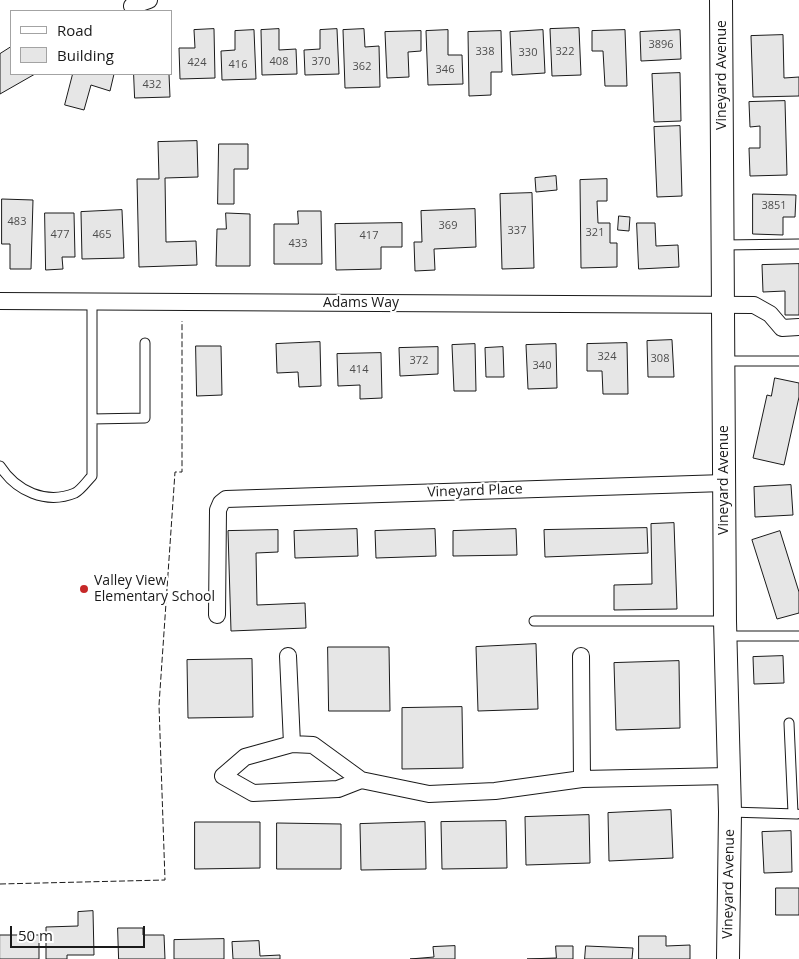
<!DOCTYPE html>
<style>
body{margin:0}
#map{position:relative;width:799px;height:959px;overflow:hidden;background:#fff;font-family:"Open Sans",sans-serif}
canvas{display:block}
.legend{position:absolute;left:10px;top:10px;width:162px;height:65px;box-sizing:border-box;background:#fff;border:1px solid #a3a3a3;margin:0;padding:6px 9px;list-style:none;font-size:15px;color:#1a1a1a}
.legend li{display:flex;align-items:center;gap:10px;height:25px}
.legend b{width:25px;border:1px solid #a3a3a3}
.scale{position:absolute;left:10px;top:926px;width:135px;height:22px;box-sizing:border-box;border:2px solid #1a1a1a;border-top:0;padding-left:6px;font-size:15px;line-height:18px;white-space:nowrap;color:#1a1a1a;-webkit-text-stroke:4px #fff;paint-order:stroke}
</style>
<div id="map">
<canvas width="799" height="959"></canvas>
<ul class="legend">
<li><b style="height:6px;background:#fff"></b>Road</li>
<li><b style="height:14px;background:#e6e6e6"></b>Building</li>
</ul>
<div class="scale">50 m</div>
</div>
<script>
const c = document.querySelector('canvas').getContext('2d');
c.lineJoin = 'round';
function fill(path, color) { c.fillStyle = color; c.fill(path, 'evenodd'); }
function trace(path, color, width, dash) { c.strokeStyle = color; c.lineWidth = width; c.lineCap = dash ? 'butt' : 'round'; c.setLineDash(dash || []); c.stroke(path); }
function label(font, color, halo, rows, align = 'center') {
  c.font = font + ' "Open Sans",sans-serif'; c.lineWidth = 4; c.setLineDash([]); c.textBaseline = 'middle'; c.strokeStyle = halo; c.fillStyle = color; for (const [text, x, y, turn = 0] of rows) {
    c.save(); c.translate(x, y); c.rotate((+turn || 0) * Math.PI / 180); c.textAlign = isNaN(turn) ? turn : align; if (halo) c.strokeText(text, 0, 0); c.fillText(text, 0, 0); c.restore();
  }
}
const building = new Path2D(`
 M579 28 581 75 552 76 550 29Z
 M214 29 215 78 180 79 179 48H195L194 30Z
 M279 29V50L296 49 297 74 262 75 261 30Z
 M337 29 339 74 305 75 304 50 320 49V30Z
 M364 29 365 47 379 46 380 87 345 88 343 30Z
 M254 30 256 79 222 80 221 51 235 50V31Z
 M448 30V55H462L463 84 428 85 426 31Z
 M543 30 545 73 512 75 510 32Z
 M625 30 627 86H605L603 51H592V31Z
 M680 30 681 59 641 61 640 32Z
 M421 31V51L408 52 409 77 387 78 385 32Z
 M501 31 502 72H491V95L469 96 468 32Z
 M783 35 784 78 799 77V96L753 97 751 36Z
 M11 47V74H35L0 94V54Z
 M680 73 681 121 654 122 652 74Z
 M73 74H114L110 91 91 85 84 110 65 105Z
 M134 74H169L170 97 135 98Z
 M785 101 787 175 750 176 749 148H760V126L750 127 749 102Z
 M680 126 682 196 657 197 654 127Z
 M197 141 198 177 165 178 166 242 196 241 197 265 139 267 137 179H159L158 142Z
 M219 144H248V169H234V204H218Z
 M556 176 557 190 536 192 535 178Z
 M607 179V201H597L598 223H610V243H617V267L581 268 580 180Z
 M532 193 534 268 502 269 500 194Z
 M753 194 796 195 795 217H783V235L753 234Z
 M2 199 33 200 31 269H10V244H2Z
 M475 209 476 247 434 249 435 270 415 271 414 242H422L421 211Z
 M122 210 124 258 82 259 81 212Z
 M298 211H321L322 264H274V224H298Z
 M45 213H74L75 257H62L63 269 46 270Z
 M226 213 250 214V266H216L217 229H226Z
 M619 216 630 217 629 231 618 230Z
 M402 223V247H381V269L336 270 335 224Z
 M637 223H655L656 246 678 245 679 267 639 269Z
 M799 264V315H785V291L763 292 762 265Z
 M672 340 674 377H648L647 341Z
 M320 342 321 386 299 387 298 372 277 373 276 344Z
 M627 343 628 394H603L602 371H587V344Z
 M475 344 476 391H454L452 345Z
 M556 344 557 388 528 389 526 345Z
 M196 346H221L222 395 197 396Z
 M438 347V374L400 376 399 348Z
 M503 347 504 377H486L485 348Z
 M381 353 382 398 360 399V385L338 386 337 354Z
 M775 378 799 383V397L784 465 753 458 767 395 771 396Z
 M791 485 793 515 755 517 754 487Z
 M674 523 677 609 614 610V585L652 584 651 524Z
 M647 528 648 553 545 557 544 530Z
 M357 529 358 556 295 558 294 531Z
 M435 529 436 556 376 558 375 531Z
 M516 529 517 555 453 556V531Z
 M278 530V552L256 553 257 605 305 603 306 628 231 631 228 531Z
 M780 531 799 592V613L777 619 752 540Z
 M536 644 538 709 478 711 476 647Z
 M328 647H389L390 711H329Z
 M783 656 784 683 754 684 753 657Z
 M252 659 253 717 188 718 187 660Z
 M679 661 680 728 616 730 614 663Z
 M462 707 463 768 402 769V708Z
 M671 810 673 858 609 861 608 813Z
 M589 815 590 863 526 865 525 817Z
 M506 821 507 868 442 869 441 822Z
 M195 822H260V868L195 869Z
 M425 822 426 869 361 870 360 824Z
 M277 823 341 824V869H277Z
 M791 831 792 872 764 873 762 832Z
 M776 888H799V915H776Z
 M93 911 94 955H67V959H46V927L78 926V912Z
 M118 928H143V935H164L165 959H119Z
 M0 935H39V959H0Z
 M639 936H666V946L690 945V959H639Z
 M224 939V959H174V940Z
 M259 941 260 956 280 955V959H233L232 942Z
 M455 946V959H410L434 957 433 947Z
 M556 946H573V959H527L556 958Z
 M586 946 633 948 632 959H585Z`);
fill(building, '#e6e6e6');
trace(building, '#1a1a1a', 1);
const lane = new Path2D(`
 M723 245 799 244
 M723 361H799
 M92 419 145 418V343
 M0 466C16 491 46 505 75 493 81 490 87 481 92 476V301
 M534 621H725
 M725 636H799
 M789 723 793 813
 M730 812 797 814`);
const street = new Path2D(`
 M132 6 149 0
 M0 301 754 305 770 314 782 328 799 327
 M217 615 218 510 221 503 226 499 724 483
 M288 656 292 744
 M581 656 582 779
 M361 780 338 789 253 793 223 776 245 757 292 744 313 745 361 780 429 794 495 791 582 779 729 776`);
const secondary = new Path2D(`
 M721 0 725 621 730 812 728 959`);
trace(lane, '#1a1a1a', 11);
trace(street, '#1a1a1a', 18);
trace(secondary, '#1a1a1a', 24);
trace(lane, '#fff', 9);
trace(street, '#fff', 16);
trace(secondary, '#fff', 22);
trace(new Path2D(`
 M0 884 165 880 159 705 175 472H182V321`), '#1a1a1a', 1, [6, 2.5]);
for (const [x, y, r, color] of [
 [84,589,5,"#c62828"]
]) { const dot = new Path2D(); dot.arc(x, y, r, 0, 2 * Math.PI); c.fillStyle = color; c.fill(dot); trace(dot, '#fff', 2); }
label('11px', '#4d4d4d', null, [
 ["3896",661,45],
 ["338",485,52],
 ["322",565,52],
 ["330",528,53],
 ["408",279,62],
 ["370",321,62],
 ["424",197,63],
 ["416",238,65],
 ["362",362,67],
 ["346",445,70],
 ["432",152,85],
 ["3851",774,206],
 ["483",17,222],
 ["369",448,226],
 ["337",517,231],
 ["321",595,233],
 ["477",60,235],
 ["465",102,235],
 ["417",369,236],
 ["433",298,244],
 ["324",607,357],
 ["308",660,359],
 ["372",419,361],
 ["340",542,366],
 ["414",359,370]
]);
label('14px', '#1a1a1a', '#fff', [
 ["Vineyard Avenue",722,75,-90],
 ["Adams Way",361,303],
 ["Vineyard Avenue",724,480,-90],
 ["Vineyard Place",475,491,-2],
 ["Vineyard Avenue",729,884,-89]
]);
label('14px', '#1a1a1a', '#fff', [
 ["Valley View",94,581],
 ["Elementary School",94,597]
], 'left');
</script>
